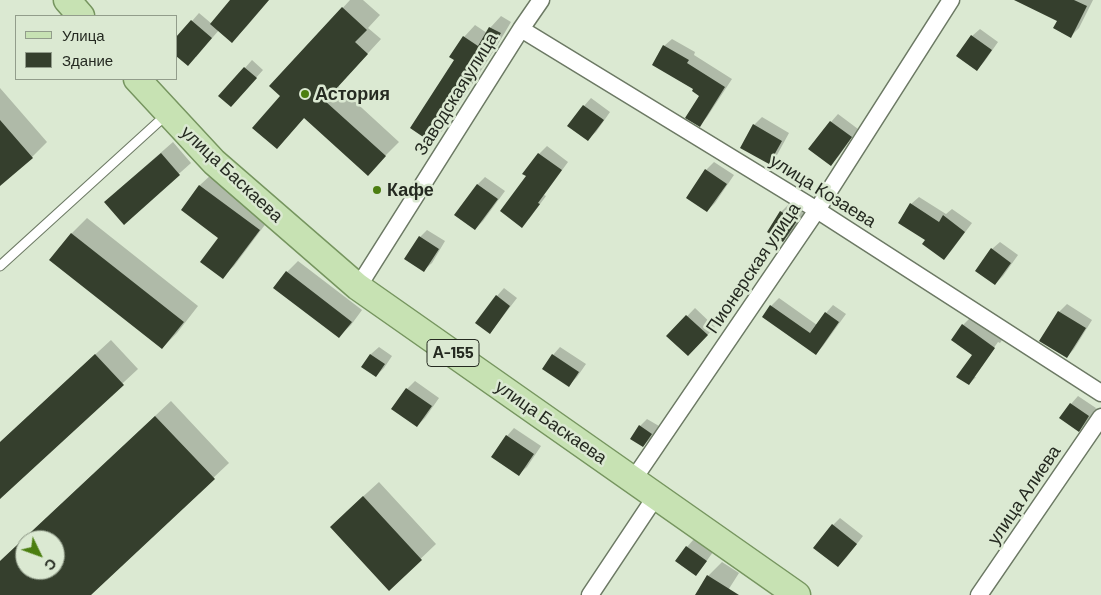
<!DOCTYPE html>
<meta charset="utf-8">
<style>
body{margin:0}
#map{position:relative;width:1101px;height:595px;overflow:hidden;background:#dbe9d2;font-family:Barlow,sans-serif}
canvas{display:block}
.legend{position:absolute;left:15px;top:15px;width:162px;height:65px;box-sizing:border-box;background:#dbe9d2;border:1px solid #929d8b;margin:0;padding:6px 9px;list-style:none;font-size:15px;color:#252a21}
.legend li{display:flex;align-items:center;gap:10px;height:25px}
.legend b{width:25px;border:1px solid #929d8b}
.north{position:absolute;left:15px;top:530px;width:50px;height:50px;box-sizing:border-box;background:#dbe9d2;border:1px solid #929d8b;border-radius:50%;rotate:132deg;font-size:14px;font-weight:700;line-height:20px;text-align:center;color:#252a21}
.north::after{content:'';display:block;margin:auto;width:18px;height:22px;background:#4b7e10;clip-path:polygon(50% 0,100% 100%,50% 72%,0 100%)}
</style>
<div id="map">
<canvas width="1101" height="595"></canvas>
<ul class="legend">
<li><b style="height:6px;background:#c7e2b3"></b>Улица</li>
<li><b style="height:14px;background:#353f2d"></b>Здание</li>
</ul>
<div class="north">С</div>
</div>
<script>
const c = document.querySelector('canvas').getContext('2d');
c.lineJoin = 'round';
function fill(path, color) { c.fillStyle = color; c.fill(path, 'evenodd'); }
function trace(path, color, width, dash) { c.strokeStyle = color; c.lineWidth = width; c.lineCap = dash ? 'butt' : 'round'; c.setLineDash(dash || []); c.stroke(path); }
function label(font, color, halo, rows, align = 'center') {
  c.font = font + ' Barlow,sans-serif'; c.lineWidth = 5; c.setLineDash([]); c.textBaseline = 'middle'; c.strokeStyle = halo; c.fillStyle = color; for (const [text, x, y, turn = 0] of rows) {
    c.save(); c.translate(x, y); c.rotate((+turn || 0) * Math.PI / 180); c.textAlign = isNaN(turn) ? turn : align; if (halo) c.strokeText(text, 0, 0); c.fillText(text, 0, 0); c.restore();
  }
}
fill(new Path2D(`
 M232 0H269L247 26 232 41 219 30 196 57 192 21 199 13 212 24Z
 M350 0H363L380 15 368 28 381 39 338 86 399 142 381 160 305 117 276 148 281 96 271 86Z
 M1037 0H1093L1079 28 1071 36 1058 20Z
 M501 16 511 22 498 44 443 130 432 141 456 60 451 57 464 37 475 25 487 33 490 28Z
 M980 29 998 42 984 62 977 69 972 36Z
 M672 39 695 52 694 55 732 79 707 117 700 125V95L664 46Z
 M252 60 263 70 238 98 220 96Z
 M0 88 47 142 32 157 0 184Z
 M591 98 610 112 596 132 588 139 584 106Z
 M838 114 858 129 838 157 830 164 831 122Z
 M762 117 789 133 777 155 769 162 754 125Z
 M173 142 191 163 124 223 117 191Z
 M547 146 568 162 544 195 546 196 529 219 528 176 524 173 539 154Z
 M714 162 734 175 715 203 707 211 688 198 706 170Z
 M212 174 270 218 234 266 222 277 220 237 182 209 200 185Z
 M485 177 505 191 483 221 475 229 456 215 478 184Z
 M919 197 946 214 952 209 972 223 951 251 944 259 927 240 911 204Z
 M789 204 804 213 791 233 783 240 769 232 781 212Z
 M87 218 198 306 177 333 162 348 51 260 72 233Z
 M427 230 445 241 432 263 424 270 420 237Z
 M1000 242 1018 255 1003 276 995 284 992 249Z
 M298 261 362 310 351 325 339 336 287 272Z
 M504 288 517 298 497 324 490 332 497 296Z
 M779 298 817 325 826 313 833 305 846 314 823 346 816 354 771 306Z
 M1067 304 1092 320 1074 349 1067 357 1041 341 1059 312Z
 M695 308 715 327 696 347 668 336Z
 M971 317 1002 340 1000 343 998 342 973 377H976L969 384 973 354 963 325Z
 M111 340 138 369 0 497V442Z
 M379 347 392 356 384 368 376 376 363 366 371 354Z
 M560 347 586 364 577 377 569 385 553 355Z
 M415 381 439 398 425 418 417 426 393 409 407 389Z
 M1078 396 1096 408 1086 423 1079 430 1071 404Z
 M171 401 229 463 89 595H0V561ZM25 540H55V570H25Z
 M647 419 659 426 651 438 643 446 640 426Z
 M514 428 541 446 527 467 519 474 507 436Z
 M379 482 436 544 389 589 346 512Z
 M840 518 863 536 846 558 838 566 833 525Z
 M694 539 713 552 703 566 696 574 687 547Z
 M722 562 739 573 725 595H696L708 576Z`), '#0003');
fill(new Path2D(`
 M230 0H269L232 43 210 24Z
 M1014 0H1074L1087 6 1071 38 1053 28 1057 21Z
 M342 7 367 30 355 42 368 54 325 101 386 156 368 176 304 118 277 149 252 128 280 96 269 86Z
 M191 20 212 38 188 66 176 56V37Z
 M489 27 501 33 487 56 432 143 410 128 454 60 449 57 463 36 478 46Z
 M971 35 992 50 977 71 956 56Z
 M663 45 689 60 687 63 725 87 700 127 685 118 699 96 692 91 693 89 652 65Z
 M244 67 257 78 231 107 218 96Z
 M583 105 604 120 588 141 567 126Z
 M0 120 33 158 0 186Z
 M830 121 852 137 831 166 808 149Z
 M753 124 782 141 769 164 740 148Z
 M161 153 180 175 124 225 104 202Z
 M538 153 562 170 538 203 540 204 522 228 500 211 526 176 522 174Z
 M705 169 727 184 707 212 686 198Z
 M477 184 498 199 475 230 454 215Z
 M199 185 260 230 223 279 200 262 218 238 181 210Z
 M910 203 939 222 943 215 965 232 944 260 922 244 925 240 898 223Z
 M780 211 797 221 783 242 767 232Z
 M71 233 184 322 162 349 49 260Z
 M419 236 439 249 424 272 404 259Z
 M991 248 1011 263 995 285 975 271Z
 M286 271 352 322 339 338 273 288Z
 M496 295 510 306 490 334 475 323Z
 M770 305 810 333 825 312 839 322 816 355 762 317Z
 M1058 311 1086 328 1067 358 1039 341Z
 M686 315 708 335 688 356 666 336Z
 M962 324 995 348 969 385 956 377 972 355 951 340Z
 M95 354 124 385 0 499V442Z
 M370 354 385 364 376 377 361 367Z
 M552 354 579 372 569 387 542 369Z
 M406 388 432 406 417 427 391 409Z
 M1070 403 1089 416 1079 432 1059 418Z
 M155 416 215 479 91 595H0V561ZM25 540H55V570H25Z
 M639 425 652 434 643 447 630 439Z
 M506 435 534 454 519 476 491 457Z
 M363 496 422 560 389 591 330 527Z
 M832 524 857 544 838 567 813 548Z
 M686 546 707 561 696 576 675 561Z
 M707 575 739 595H695Z`), '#353f2d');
const service = new Path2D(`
 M0 266 166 115`);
const minor = new Path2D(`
 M521 29 817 210 1101 393
 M358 287 521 29 541 0
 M633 480 817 210 951 0
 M590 595 656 496
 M979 595 1101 417`);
const primary = new Path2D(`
 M67 0 81 16
 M137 79 214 162 358 287 797 595`);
trace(service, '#6c7964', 11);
trace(minor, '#6c7964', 19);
trace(primary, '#76955f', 29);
trace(service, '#fff', 9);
trace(minor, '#fff', 16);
trace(primary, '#c7e2b3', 26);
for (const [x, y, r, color] of [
 [305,94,5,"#4b7e10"],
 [377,190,5,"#4b7e10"]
]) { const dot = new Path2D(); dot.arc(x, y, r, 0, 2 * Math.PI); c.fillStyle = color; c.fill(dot); trace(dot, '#dbe9d2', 2); }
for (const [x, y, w] of [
 [453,353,52]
]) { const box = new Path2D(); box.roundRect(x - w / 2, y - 13.5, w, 27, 4); c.fillStyle = '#dbe9d2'; c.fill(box); trace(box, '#252a21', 1); }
label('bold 16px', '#252a21', null, [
 ["А-155",453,353]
]);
label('bold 18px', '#252a21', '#dbe9d2', [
 ["Астория",315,94],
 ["Кафе",387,190]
], 'left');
label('18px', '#252a21', '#dbe9d2', [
 ["Заводская улица",456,94,-58],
 ["улица Баскаева",232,174,43],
 ["улица Козаева",823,191,32],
 ["Пионерская улица",753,268,-56],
 ["улица Баскаева",551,422,35],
 ["улица Алиева",1024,495,-56]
]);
</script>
